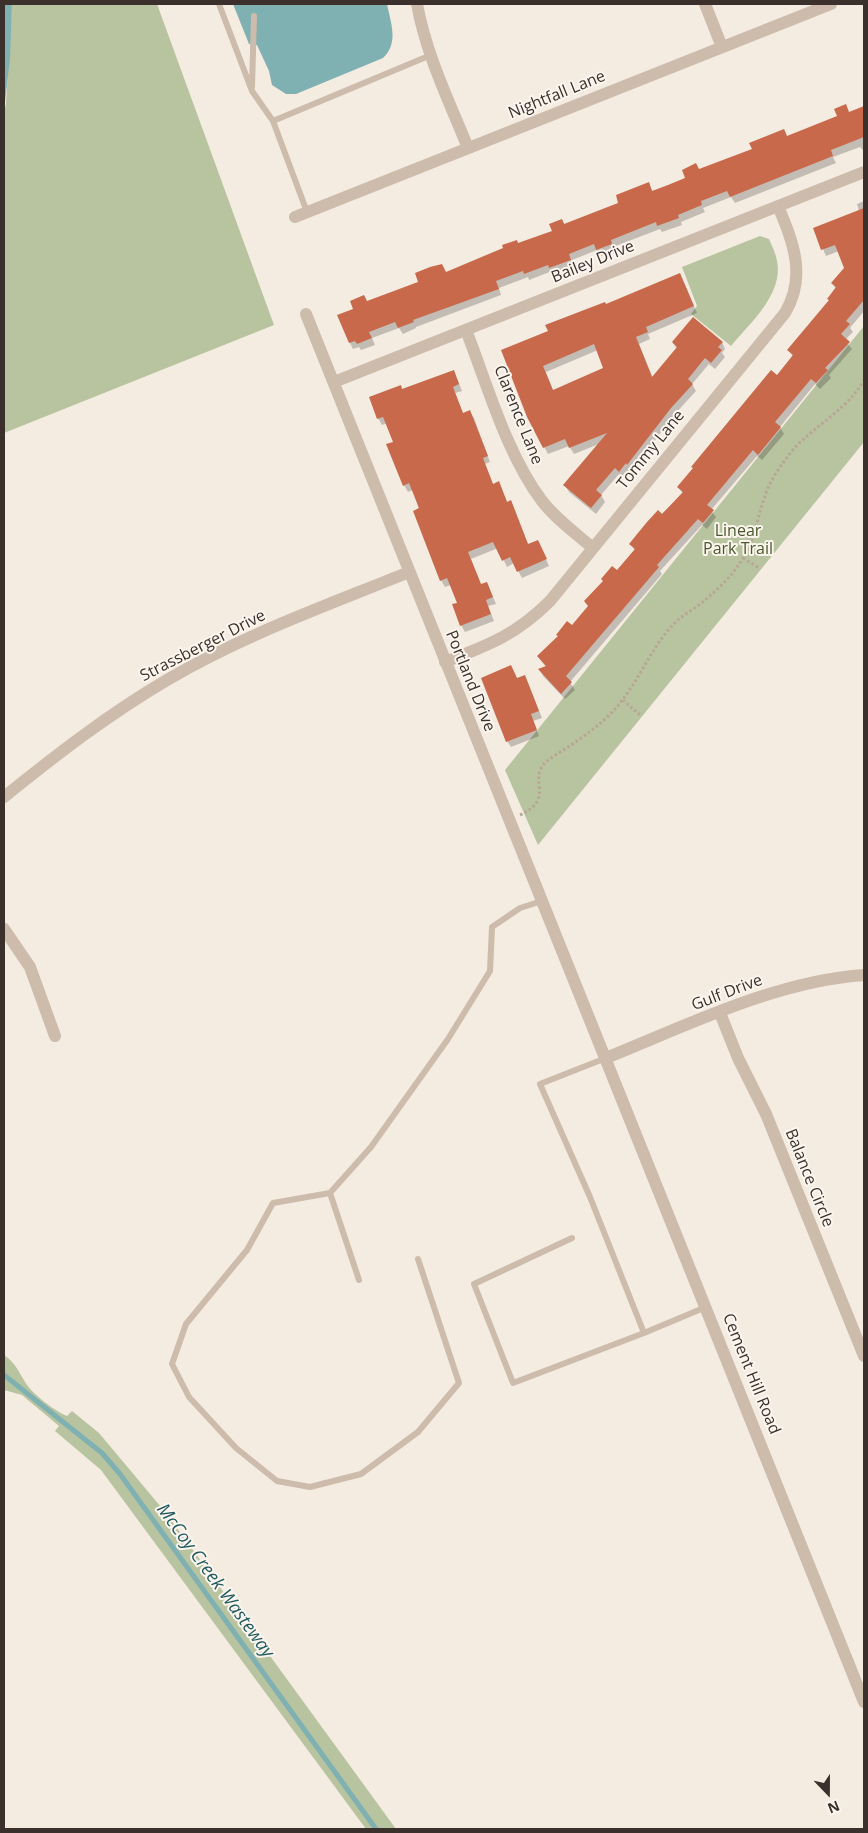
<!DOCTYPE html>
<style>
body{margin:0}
#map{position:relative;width:868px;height:1833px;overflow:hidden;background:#f4ebe1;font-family:"Open Sans",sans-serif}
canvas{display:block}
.frame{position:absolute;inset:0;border:5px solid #3b302b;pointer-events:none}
.north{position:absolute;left:803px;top:1768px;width:50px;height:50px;-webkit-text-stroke:4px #fbf5ee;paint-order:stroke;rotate:158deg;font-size:14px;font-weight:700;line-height:20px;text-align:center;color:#3b302b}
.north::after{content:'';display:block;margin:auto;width:18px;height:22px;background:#3b302b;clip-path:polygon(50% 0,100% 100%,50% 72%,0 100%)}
</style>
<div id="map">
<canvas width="868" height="1833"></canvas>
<div class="frame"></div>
<div class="north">N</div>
</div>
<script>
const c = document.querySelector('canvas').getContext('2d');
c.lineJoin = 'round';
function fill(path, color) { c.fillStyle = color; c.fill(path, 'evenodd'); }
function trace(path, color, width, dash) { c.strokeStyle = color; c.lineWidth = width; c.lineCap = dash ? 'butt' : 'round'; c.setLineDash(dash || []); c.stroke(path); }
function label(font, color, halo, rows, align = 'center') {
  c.font = font + ' "Open Sans",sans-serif'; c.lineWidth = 4; c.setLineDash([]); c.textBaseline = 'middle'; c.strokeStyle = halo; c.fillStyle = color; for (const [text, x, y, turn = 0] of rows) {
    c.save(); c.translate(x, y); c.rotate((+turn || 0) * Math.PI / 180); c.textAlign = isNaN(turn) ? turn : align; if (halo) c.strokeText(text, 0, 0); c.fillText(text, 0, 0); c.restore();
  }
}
fill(new Path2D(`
 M12 4H157L274 325 4 433V111L6 104Z
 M760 236 769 239C772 246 776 254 777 261 784 294 749 324 731 346L691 314 697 306 682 267Z
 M864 326V442L538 845 505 770Z
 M4 1355C16 1363 19 1373 27 1385 35 1396 55 1411 67 1416L72 1411 99 1433 166 1513 396 1829H366L101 1470 55 1431 59 1426 22 1395 4 1390Z`), '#b8c4a0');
fill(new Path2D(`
 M4 4H12L10 58 4 111Z
 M233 4H387C391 24 399 43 383 58L296 94H286L272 85 269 71 257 45 249 44Z`), '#7fb0b2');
fill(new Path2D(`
 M864 107V151L860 147 833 157 836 163 735 203 731 197 703 208 705 212 681 222 682 225 662 232 660 229 613 247 615 251 601 256 597 250 572 260 574 267 554 274 552 271 529 280 528 277 499 288 501 295 416 327V328L403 334 399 328 372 338 375 345 361 350 359 347 353 349 350 343 339 316 367 303 553 232 562 220 565 225 620 203 648 184 653 192 687 178 699 170Z
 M864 201V311L850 328 853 332 845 340 852 349 829 375 831 378 820 389 815 384 780 427 784 434 762 460 757 456 711 510 716 517 707 529 702 525 660 571 662 574 570 682 575 690 565 699 543 676 540 670 546 667 538 656 559 637 557 635 572 627 635 551 631 544 683 494 679 488 793 357 789 350 830 301 828 299 836 289 832 283 845 268 839 251 826 256 823 249 859 211 857 204Z
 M683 281 697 313 648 334 650 339 639 344 653 378 677 349 673 343 722 342 725 349 722 353 725 357 715 369 709 364 692 384 696 391 674 415 632 471 630 469 623 478 619 474 601 495 605 502 596 514 569 492 565 485 599 444 574 454 569 446 548 454 528 416 503 351 605 306ZM598 350 605 368 553 391 546 372Z
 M457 378 462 391 455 393 463 414 470 412 474 418 490 462 485 464 493 485 498 483 508 503 511 502 528 545 541 548 549 566 522 578 514 563 507 567 498 548 471 559 481 585 487 583 496 604 488 606 494 621 465 632 461 625 458 603 451 585 445 587 441 580 413 490 408 492 404 485 394 443 387 423 382 425 378 418 402 390Z
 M517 680 528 683 542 718 533 721 539 736 511 747 507 741Z`), '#0003');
trace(new Path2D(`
 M4 1375 102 1453 120 1474 376 1829`), '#7fb0b2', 5);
fill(new Path2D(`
 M846 104 849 112 864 106V137L831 150 833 156 730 197 727 191 701 201 702 205 678 215 679 218 657 226 656 222 611 240 612 244 596 250 594 244 569 254 571 260 549 268 548 265 524 274 523 271 496 281 499 289 413 320 414 322 398 328 395 322 369 332 372 338 357 344 355 341 349 343 337 315 353 309 350 301 364 295 367 301 418 282 415 273 430 267 442 264 446 272 503 248 502 245 517 240 518 243 552 231 549 224 562 219 564 224 618 203 616 195 649 182 652 191 668 185 685 178 682 170 696 163 699 169 752 149 749 143 784 129 787 136 837 116 834 109Z
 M864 208V300L846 321 850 324 841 334 850 342 825 368 828 370 816 383 811 379 775 422 781 427 758 455 753 450 707 505 714 510 703 523 698 519 657 565 659 567 566 676 572 682 561 694 538 669 546 666 537 656 558 636 556 635 567 621 572 625 588 606 584 601 603 581 601 579 612 566 617 570 635 549 629 544 647 522 658 510 662 514 683 492 677 487 693 468 691 467 771 370 777 375 793 355 787 350 829 300 827 299 836 287 831 283 844 268 835 245 821 250 813 228Z
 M680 273 694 306 646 327 648 332 636 337 652 377 677 347 672 342 693 317 723 342 718 347 722 350 711 363 705 358 688 379 693 384 671 408 627 465 626 463 619 472 615 468 596 490 602 495 591 508 563 485 607 433 569 448 565 439 543 448 527 417 501 350 548 331 545 325 605 302 606 304ZM594 344 603 368 553 390 543 366Z
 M454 370 459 384 453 387 463 413 470 410 488 456 483 458 493 484 499 481 507 502 511 500 528 544 538 540 547 559 517 572 510 557 502 561 493 542 468 552 481 584 487 582 493 597 486 600 491 614 460 626 452 604 457 603 447 578 440 581 413 511 419 508 409 483 403 486 386 444 393 442 383 417 377 419 369 397 401 385 402 389Z
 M511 665 517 678 525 675 539 711 531 714 537 730 506 742 481 678Z`), '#c8694b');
trace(new Path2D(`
 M743 558 759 568
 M623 700 640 715
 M520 815C559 797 522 777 551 758 577 741 604 725 623 699 641 676 651 649 671 627 680 616 693 610 704 601 718 589 732 576 742 560 755 540 757 517 765 496 769 483 777 471 785 460 807 428 845 414 864 380`), '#b9a596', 3, [2.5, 2.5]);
trace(new Path2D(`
 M219 4 252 91 273 121 307 212
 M252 87 254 16
 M273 121 431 55
 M606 1058 540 1084 590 1197 644 1333 706 1307
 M330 1193 273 1203 247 1250 186 1324 172 1364 189 1397 236 1448 277 1481 310 1487 361 1474 418 1432 459 1383 418 1259
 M572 1238 474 1284 513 1383 644 1333
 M359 1280 330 1193 371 1147 448 1039 490 971 492 927 520 908 542 901`), '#cdbbac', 6);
trace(new Path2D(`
 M417 4C426 54 449 101 468 148
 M705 4 722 47
 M295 217 831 4
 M306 314 864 1702
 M466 330C487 384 507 455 542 501 556 519 575 533 593 548
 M334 382 864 172
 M445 662C489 645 516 635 550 601L785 313C807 276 793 242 778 206
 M4 797C56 755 109 714 167 680 243 635 328 605 409 572
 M4 929 30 967 55 1036
 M720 1013 738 1058 766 1114 864 1356
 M606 1058C688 1025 776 981 864 975`), '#cdbbac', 12);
label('16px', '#3b302b', '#fbf5ee', [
 ["Nightfall Lane",557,95,-22],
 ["Bailey Drive",593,262,-22],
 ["Clarence Lane",518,415,68],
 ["Tommy Lane",651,450,-51],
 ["Strassberger Drive",203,646,-27],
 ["Portland Drive",470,681,68],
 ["Gulf Drive",727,993,-21],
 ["Balance Circle",809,1178,68],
 ["Cement Hill Road",751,1374,68]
]);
label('16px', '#4a5a2e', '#fbf5ee', [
 ["Linear",738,531],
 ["Park Trail",738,549]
]);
label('italic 18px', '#1f5a5e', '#fbf5ee', [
 ["McCoy Creek Wasteway",215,1581,54]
]);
</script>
